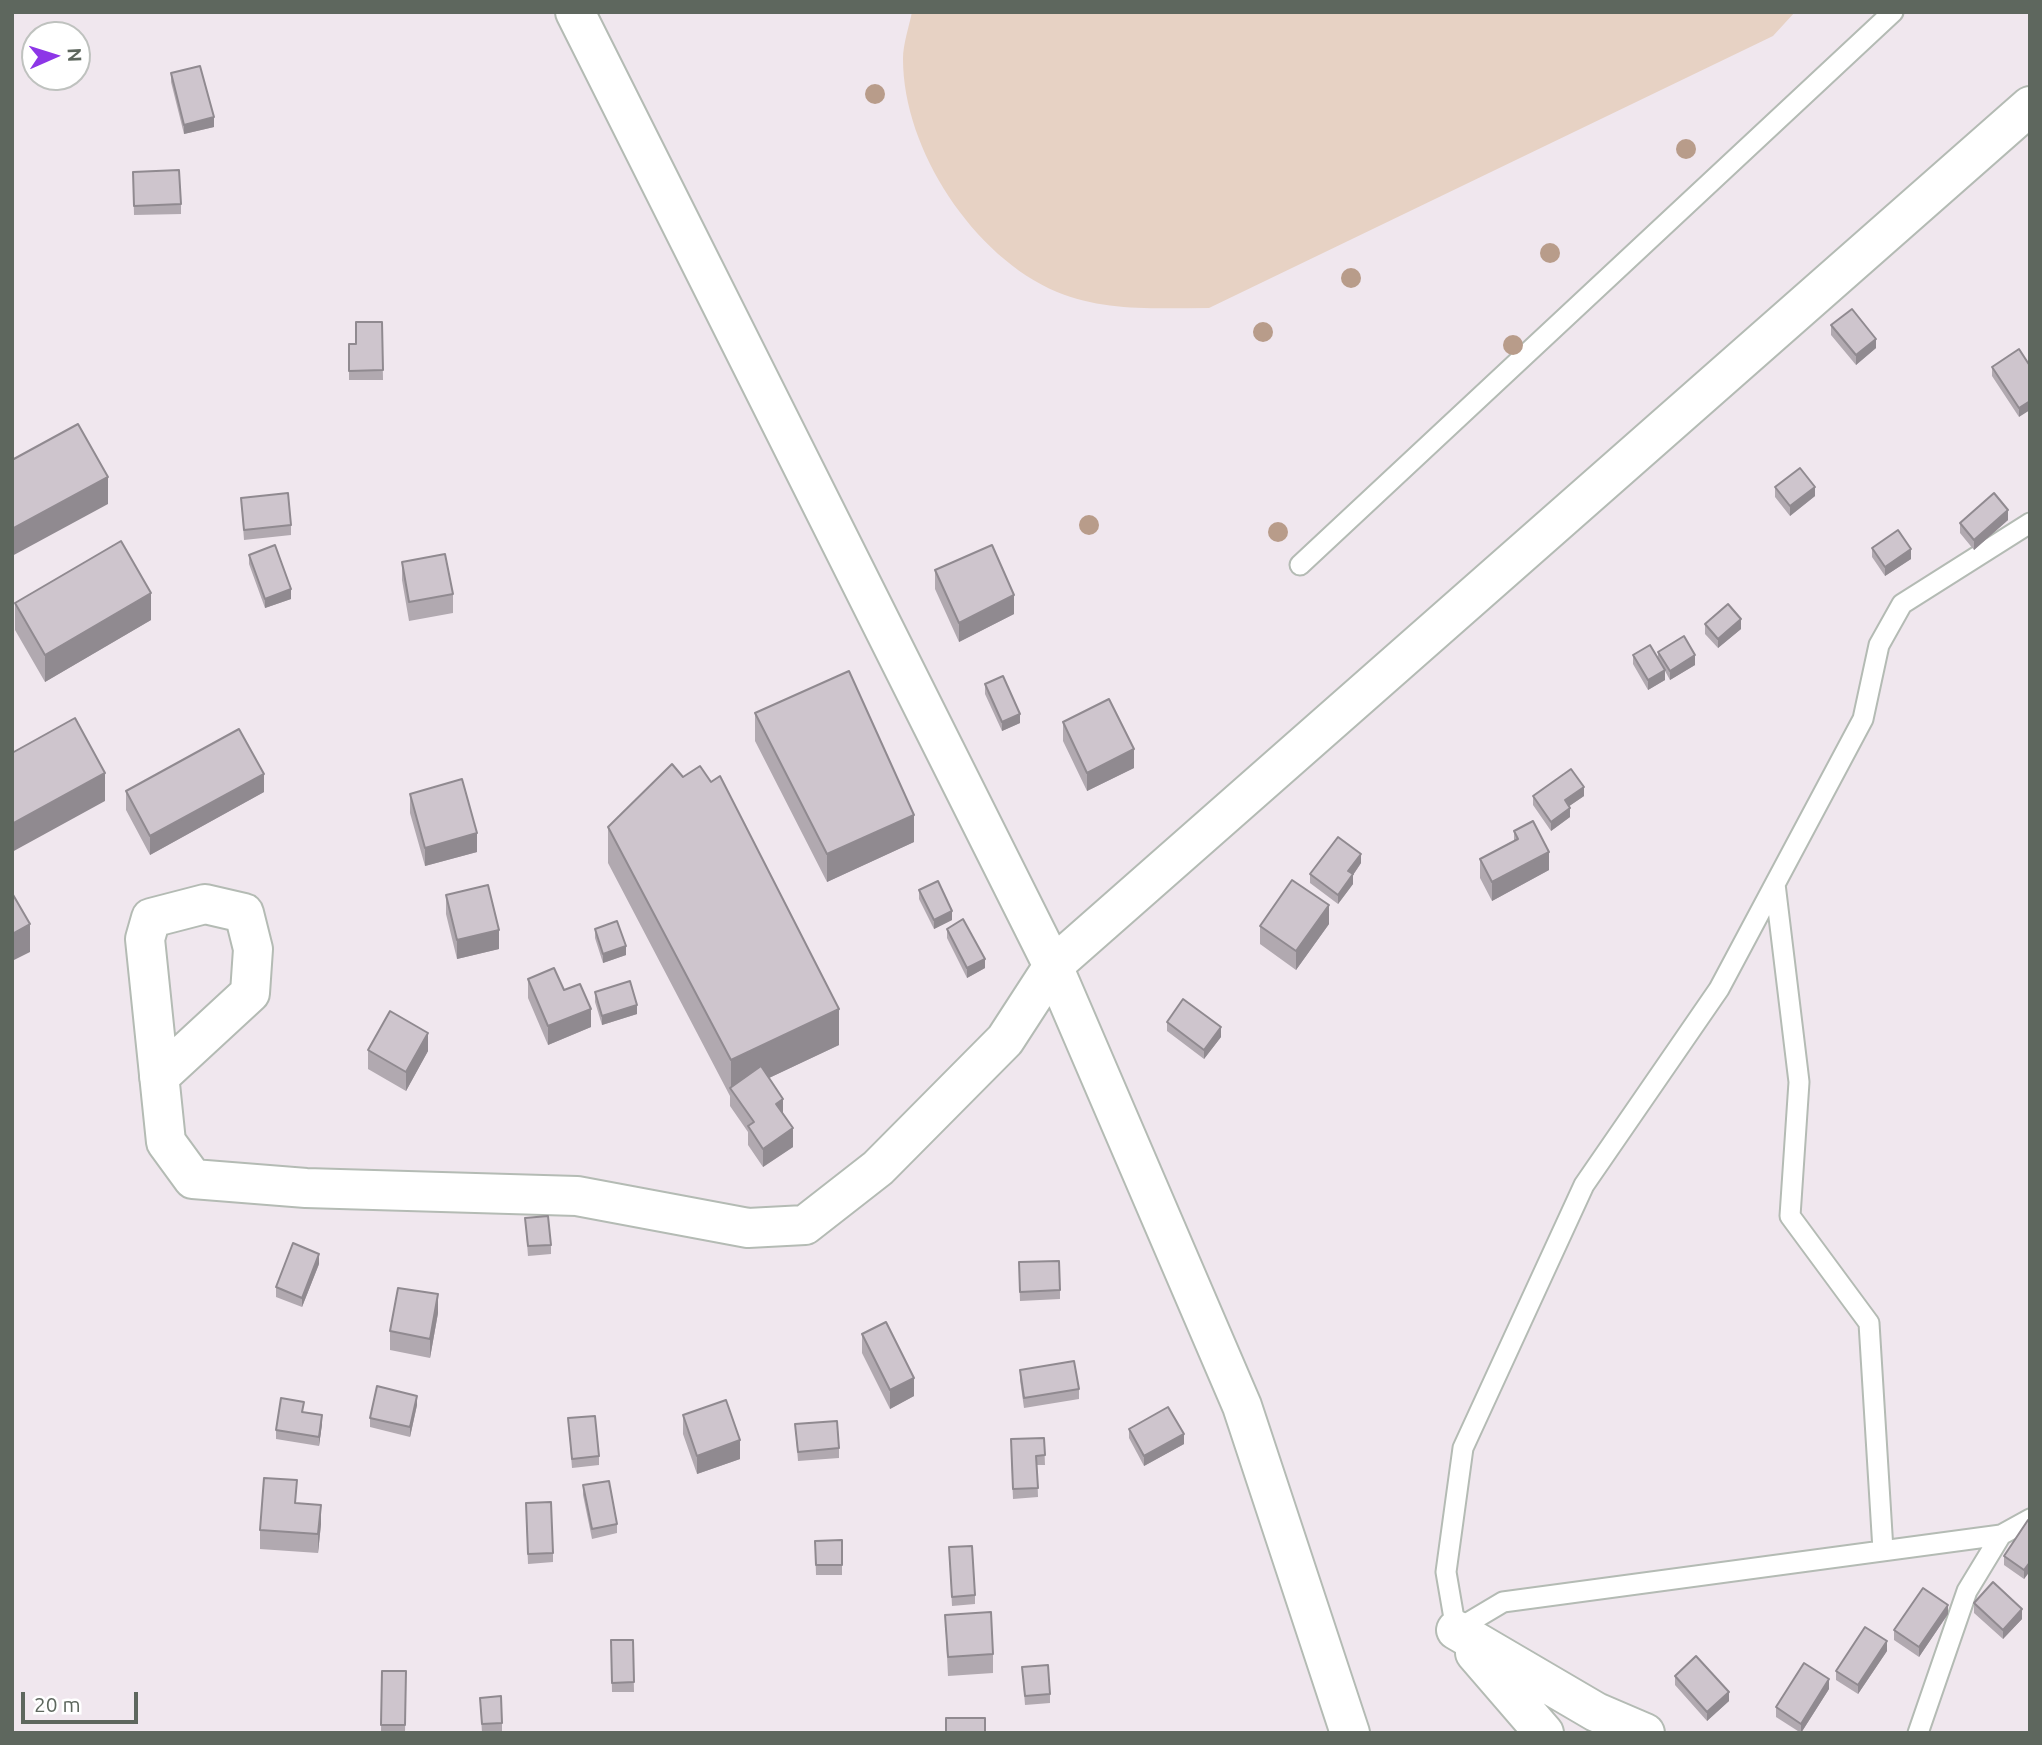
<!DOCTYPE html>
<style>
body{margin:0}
#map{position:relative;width:2042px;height:1745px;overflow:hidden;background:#f0e7ee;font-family:Ubuntu,sans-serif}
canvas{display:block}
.frame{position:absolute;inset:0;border:14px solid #5e675e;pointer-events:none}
.north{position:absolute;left:21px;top:21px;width:70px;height:70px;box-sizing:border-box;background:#fff;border:2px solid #bfc2bf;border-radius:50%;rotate:87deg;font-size:19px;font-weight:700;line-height:28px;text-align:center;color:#5e675e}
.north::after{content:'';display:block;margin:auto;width:24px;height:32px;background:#8d36e7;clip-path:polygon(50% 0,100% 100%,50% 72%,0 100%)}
.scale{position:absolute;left:21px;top:1692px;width:117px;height:32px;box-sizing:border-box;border:4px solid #5e675e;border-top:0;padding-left:9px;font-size:21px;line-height:24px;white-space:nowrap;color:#5e675e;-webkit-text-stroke:5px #fff;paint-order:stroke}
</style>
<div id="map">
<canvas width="2042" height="1745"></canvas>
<div class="frame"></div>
<div class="north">N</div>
<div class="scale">20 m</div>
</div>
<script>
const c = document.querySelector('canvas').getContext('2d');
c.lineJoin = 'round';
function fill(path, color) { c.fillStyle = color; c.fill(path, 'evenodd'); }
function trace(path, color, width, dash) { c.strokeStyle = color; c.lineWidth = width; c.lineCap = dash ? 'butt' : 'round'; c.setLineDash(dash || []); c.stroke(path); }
fill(new Path2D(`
 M912 12H1795L1773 36 1209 308C1158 308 1105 312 1057 292 974 257 903 150 903 59 903 44 909 27 912 12Z`), '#e7d2c4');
const service = new Path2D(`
 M2030 523 1902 604 1879 645 1863 719 1719 989 1584 1185 1463 1448 1446 1572 1456 1630 1503 1602 2001 1535 2030 1519
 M1300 565 1893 12
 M1775 884 1799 1082 1790 1216 1869 1323 1883 1550
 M1918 1733 1967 1591 2001 1535`);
const minor = new Path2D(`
 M575 12 1053 966 1242 1406 1350 1733
 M159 1077 250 993 253 949 244 913 205 904 151 918 145 939 166 1142 193 1179 306 1188 577 1196 748 1228 805 1225 878 1168 1005 1040 1053 966 2030 106
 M1456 1630 1596 1712 1645 1733
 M1475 1653 1544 1733`);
trace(service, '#b4bbb4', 23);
trace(minor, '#b4bbb4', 42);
trace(service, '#fff', 19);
trace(minor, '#fff', 38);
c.fillStyle = '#b89c8a';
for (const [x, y] of [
 [875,94],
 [1686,149],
 [1550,253],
 [1351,278],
 [1263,332],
 [1513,345],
 [1089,525],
 [1278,532]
]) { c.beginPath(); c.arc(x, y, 10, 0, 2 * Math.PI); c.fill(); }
fill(new Path2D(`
 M171 73 214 127 184 134 171 82Z
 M133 172 181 204V214L134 215Z
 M382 322 383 380H349V344H356Z
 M1831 325 1876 348 1856 365 1831 335Z
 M2030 366 2019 417 1992 376V367Z
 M1775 487 1815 496 1790 516 1775 497Z
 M241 498 291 525V535L244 540Z
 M2008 520 1974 550 1960 533V523Z
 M1872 548 1911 559 1885 576 1872 557Z
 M249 555 291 599 265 608 249 564Z
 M402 562 453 594V613L409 621 402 580Z
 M935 570 1014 614 959 642 935 589Z
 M15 603 151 620 45 682 15 630Z
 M1705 624 1741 629 1718 648 1705 634Z
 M1658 652 1695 665 1670 680 1665 671V680L1648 690 1633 664V655L1658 660Z
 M985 684 1020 723 1002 731 985 694Z
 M755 713 914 842 827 882 755 741Z
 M1063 722 1134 768 1087 791 1063 741Z
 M126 791 264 792 150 855 126 810Z
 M410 794 477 852 425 866 410 813Z
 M1533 796H1584L1569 806 1570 817 1551 831 1533 805Z
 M608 827 839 1045 769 1078 783 1114 793 1147 763 1167 748 1145V1132L730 1106V1096L608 863Z
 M1514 831 1549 870 1492 901 1480 878V859L1514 841Z
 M1361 863 1353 875V884L1338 904 1310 883V874Z
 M919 890 952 920 934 929 919 899Z
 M446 895 499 949 457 959 446 914Z
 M1329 924 1296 970 1260 944V926Z
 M595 929 626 955 603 963 595 938Z
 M947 929 985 968 967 978 947 938Z
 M528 979 564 990 591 1027 548 1045 528 998Z
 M595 992 637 1014 602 1025 595 1002Z
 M1167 1022 1221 1037 1204 1059 1167 1031Z
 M368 1050 428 1051 406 1091 368 1069Z
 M525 1218 551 1245V1254L528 1256Z
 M319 1264 302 1307 276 1297V1287Z
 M1019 1272 1060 1290V1299L1020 1301Z
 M438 1313 430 1358 390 1350V1331Z
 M862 1334 914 1396 890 1409 862 1353Z
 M1020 1370 1079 1389V1399L1024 1408 1020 1380Z
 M417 1405 410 1437 370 1427V1418Z
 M304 1412 322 1424 319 1446 276 1439V1430Z
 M683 1415 740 1459 697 1474 683 1434Z
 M568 1418 599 1456V1465L572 1468Z
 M795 1424 839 1448V1458L798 1461Z
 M1129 1429 1184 1444 1144 1466 1129 1438Z
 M1044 1438 1045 1465H1037L1038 1497 1013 1499 1011 1449Z
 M583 1485 617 1524V1533L592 1539 583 1495Z
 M296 1504 321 1524 318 1553 260 1549V1530Z
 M526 1513 553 1553V1562L528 1564Z
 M2030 1521V1571L2024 1579 2004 1565V1556Z
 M842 1540V1575H816L815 1541Z
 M949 1547 975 1595V1604L952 1606Z
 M1974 1603 2022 1619 2003 1639 1974 1613Z
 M1948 1614 1919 1657 1894 1640V1630Z
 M945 1615 993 1654V1673L948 1676Z
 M611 1640H633L634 1692H612Z
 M1887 1651 1858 1694 1836 1680V1671Z
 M1022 1667 1050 1694V1703L1025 1705Z
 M382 1671H406L405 1733H381Z
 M1675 1676 1729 1701 1707 1721 1675 1685Z
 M1829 1689 1801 1733 1776 1717V1707Z
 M480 1698 502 1723V1732L482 1733Z`), '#b1a9b0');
fill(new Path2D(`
 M214 117V127L184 134V125Z
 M1876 339V348L1856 365V355Z
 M2030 401V410L2019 417V408Z
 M108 477V504L12 556V529Z
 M1815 487V496L1790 516V506Z
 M2008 510V520L1974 550V540Z
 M1911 549V559L1885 576V567Z
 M291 589V599L265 608V599Z
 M151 593V620L45 682V655Z
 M1014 595V614L959 642V623Z
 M1741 619V629L1718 648V639Z
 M1695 655V665L1670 680V671Z
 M1665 670V680L1648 690V680Z
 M1020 714V723L1002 731V722Z
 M1134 749V768L1087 791V773Z
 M105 773V801L12 852V824Z
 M264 774V792L150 855V836Z
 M1584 787V796L1565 809V800Z
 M1570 808V817L1551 831V822Z
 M914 815V842L827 882V854Z
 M477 833V852L425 866V848Z
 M1549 852V870L1492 901V882Z
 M1361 854V863L1353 875V884L1338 904V895L1348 871Z
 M1329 905V924L1296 970V951Z
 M952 911V920L934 929V920Z
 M30 924V952L12 961V934Z
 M499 930V949L457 959V940Z
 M626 946V955L603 963V954Z
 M985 959V968L967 978V968Z
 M637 1005V1014L602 1025V1016Z
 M591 1009V1027L548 1045V1026Z
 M839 1009V1045L735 1094 731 1088V1060Z
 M1221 1027V1037L1204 1059V1050Z
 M428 1033V1051L406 1091V1072Z
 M783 1099V1118L776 1104Z
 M793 1128V1147L763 1167V1149Z
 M319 1254V1264L302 1307V1298Z
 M438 1294V1313L430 1358V1339Z
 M914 1378V1396L890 1409V1390Z
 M417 1396V1405L410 1437V1427Z
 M322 1415V1424L319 1446V1437Z
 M1184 1434V1444L1144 1466V1456Z
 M740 1440V1459L697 1474V1456Z
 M321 1505V1524L318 1553V1534Z
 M2030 1562V1571L2024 1579V1570Z
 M1948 1605V1614L1919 1657V1647Z
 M2022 1609V1619L2003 1639V1630Z
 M1887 1641V1651L1858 1694V1685Z
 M1829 1679V1689L1801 1733V1724Z
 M1729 1692V1701L1707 1721V1712Z`), '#908a90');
const building = new Path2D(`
 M200 66 214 117 184 125 171 73Z
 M179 170 181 204 134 206 133 172Z
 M1852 309 1876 339 1856 355 1831 325Z
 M356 322H382L383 370 349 371V344H356Z
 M2019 349 2030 366V401L2019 408 1992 367Z
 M78 424 108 477 12 529V460Z
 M1800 468 1815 487 1790 506 1775 487Z
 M288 493 291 525 244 530 241 498Z
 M1994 493 2008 510 1974 540 1960 523Z
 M1898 530 1911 549 1885 567 1872 548Z
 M121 541 151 593 45 655 15 603Z
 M275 545 291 589 265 599 249 555Z
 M992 545 1014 595 959 623 935 570Z
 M445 554 453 594 409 602 402 562Z
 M1728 604 1741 619 1718 639 1705 624Z
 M1684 636 1695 655 1670 671 1658 652Z
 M1650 645 1665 670 1648 680 1633 655Z
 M849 671 914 815 827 854 755 713Z
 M1003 676 1020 714 1002 722 985 684Z
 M1109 699 1134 749 1087 773 1063 722Z
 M75 718 105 773 12 824V753Z
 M239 729 264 774 150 836 126 791Z
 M672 764 683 777 700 766 711 782 720 776 839 1009 731 1060 608 827Z
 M1571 769 1584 787 1565 800 1570 808 1551 822 1533 796Z
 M462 779 477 833 425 848 410 794Z
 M1533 821 1549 852 1492 882 1480 859 1518 839 1514 831Z
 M1338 837 1361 854 1348 871 1353 874 1338 895 1310 874Z
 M1292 880 1329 905 1296 951 1260 926Z
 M938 881 952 911 934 920 919 890Z
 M488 885 499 930 457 940 446 895Z
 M12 893 30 924 12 934Z
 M963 919 985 959 967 968 947 929Z
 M617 921 626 946 603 954 595 929Z
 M554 968 564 990 580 984 591 1009 548 1026 528 979Z
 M630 981 637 1005 602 1016 595 992Z
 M1183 999 1221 1027 1204 1050 1167 1022Z
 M390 1011 428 1033 406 1072 368 1050Z
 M761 1066 783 1099 776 1104 793 1128 763 1149 748 1126 754 1122 730 1088Z
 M548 1216 551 1245 528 1246 525 1218Z
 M293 1243 319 1254 302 1298 276 1287Z
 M1059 1261 1060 1290 1020 1292 1019 1262Z
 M398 1288 438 1294 430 1339 390 1331Z
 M886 1322 914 1378 890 1390 862 1334Z
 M1074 1361 1079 1389 1024 1398 1020 1370Z
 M377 1386 417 1396 410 1427 370 1418Z
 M281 1398 304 1402 302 1412 322 1415 319 1437 276 1430Z
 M726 1400 740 1440 697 1456 683 1415Z
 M1168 1407 1184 1434 1144 1456 1129 1429Z
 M595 1416 599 1456 572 1459 568 1418Z
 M837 1421 839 1448 798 1452 795 1424Z
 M1044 1438 1045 1455 1036 1456 1038 1488 1013 1489 1011 1439Z
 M264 1478 297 1480 295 1503 321 1505 318 1534 260 1530Z
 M609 1481 617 1524 592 1529 583 1485Z
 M551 1502 553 1553 528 1554 526 1503Z
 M2028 1520 2030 1521V1562L2024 1570 2004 1556Z
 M842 1540V1565H816L815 1541Z
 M972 1546 975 1595 952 1597 949 1547Z
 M1993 1582 2022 1609 2003 1630 1974 1603Z
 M1923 1588 1948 1605 1919 1647 1894 1630Z
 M991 1612 993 1654 948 1657 945 1615Z
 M1865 1627 1887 1641 1858 1685 1836 1671Z
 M611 1640H633L634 1682 612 1683Z
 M1696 1656 1729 1692 1707 1712 1675 1676Z
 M1804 1663 1829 1679 1801 1724 1776 1707Z
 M1048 1665 1050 1694 1025 1696 1022 1667Z
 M382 1671H406L405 1725H381Z
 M501 1696 502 1723 482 1724 480 1698Z
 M946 1718H985V1733H946Z`);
fill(building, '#cec5cd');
trace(building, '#908a90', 2);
</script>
